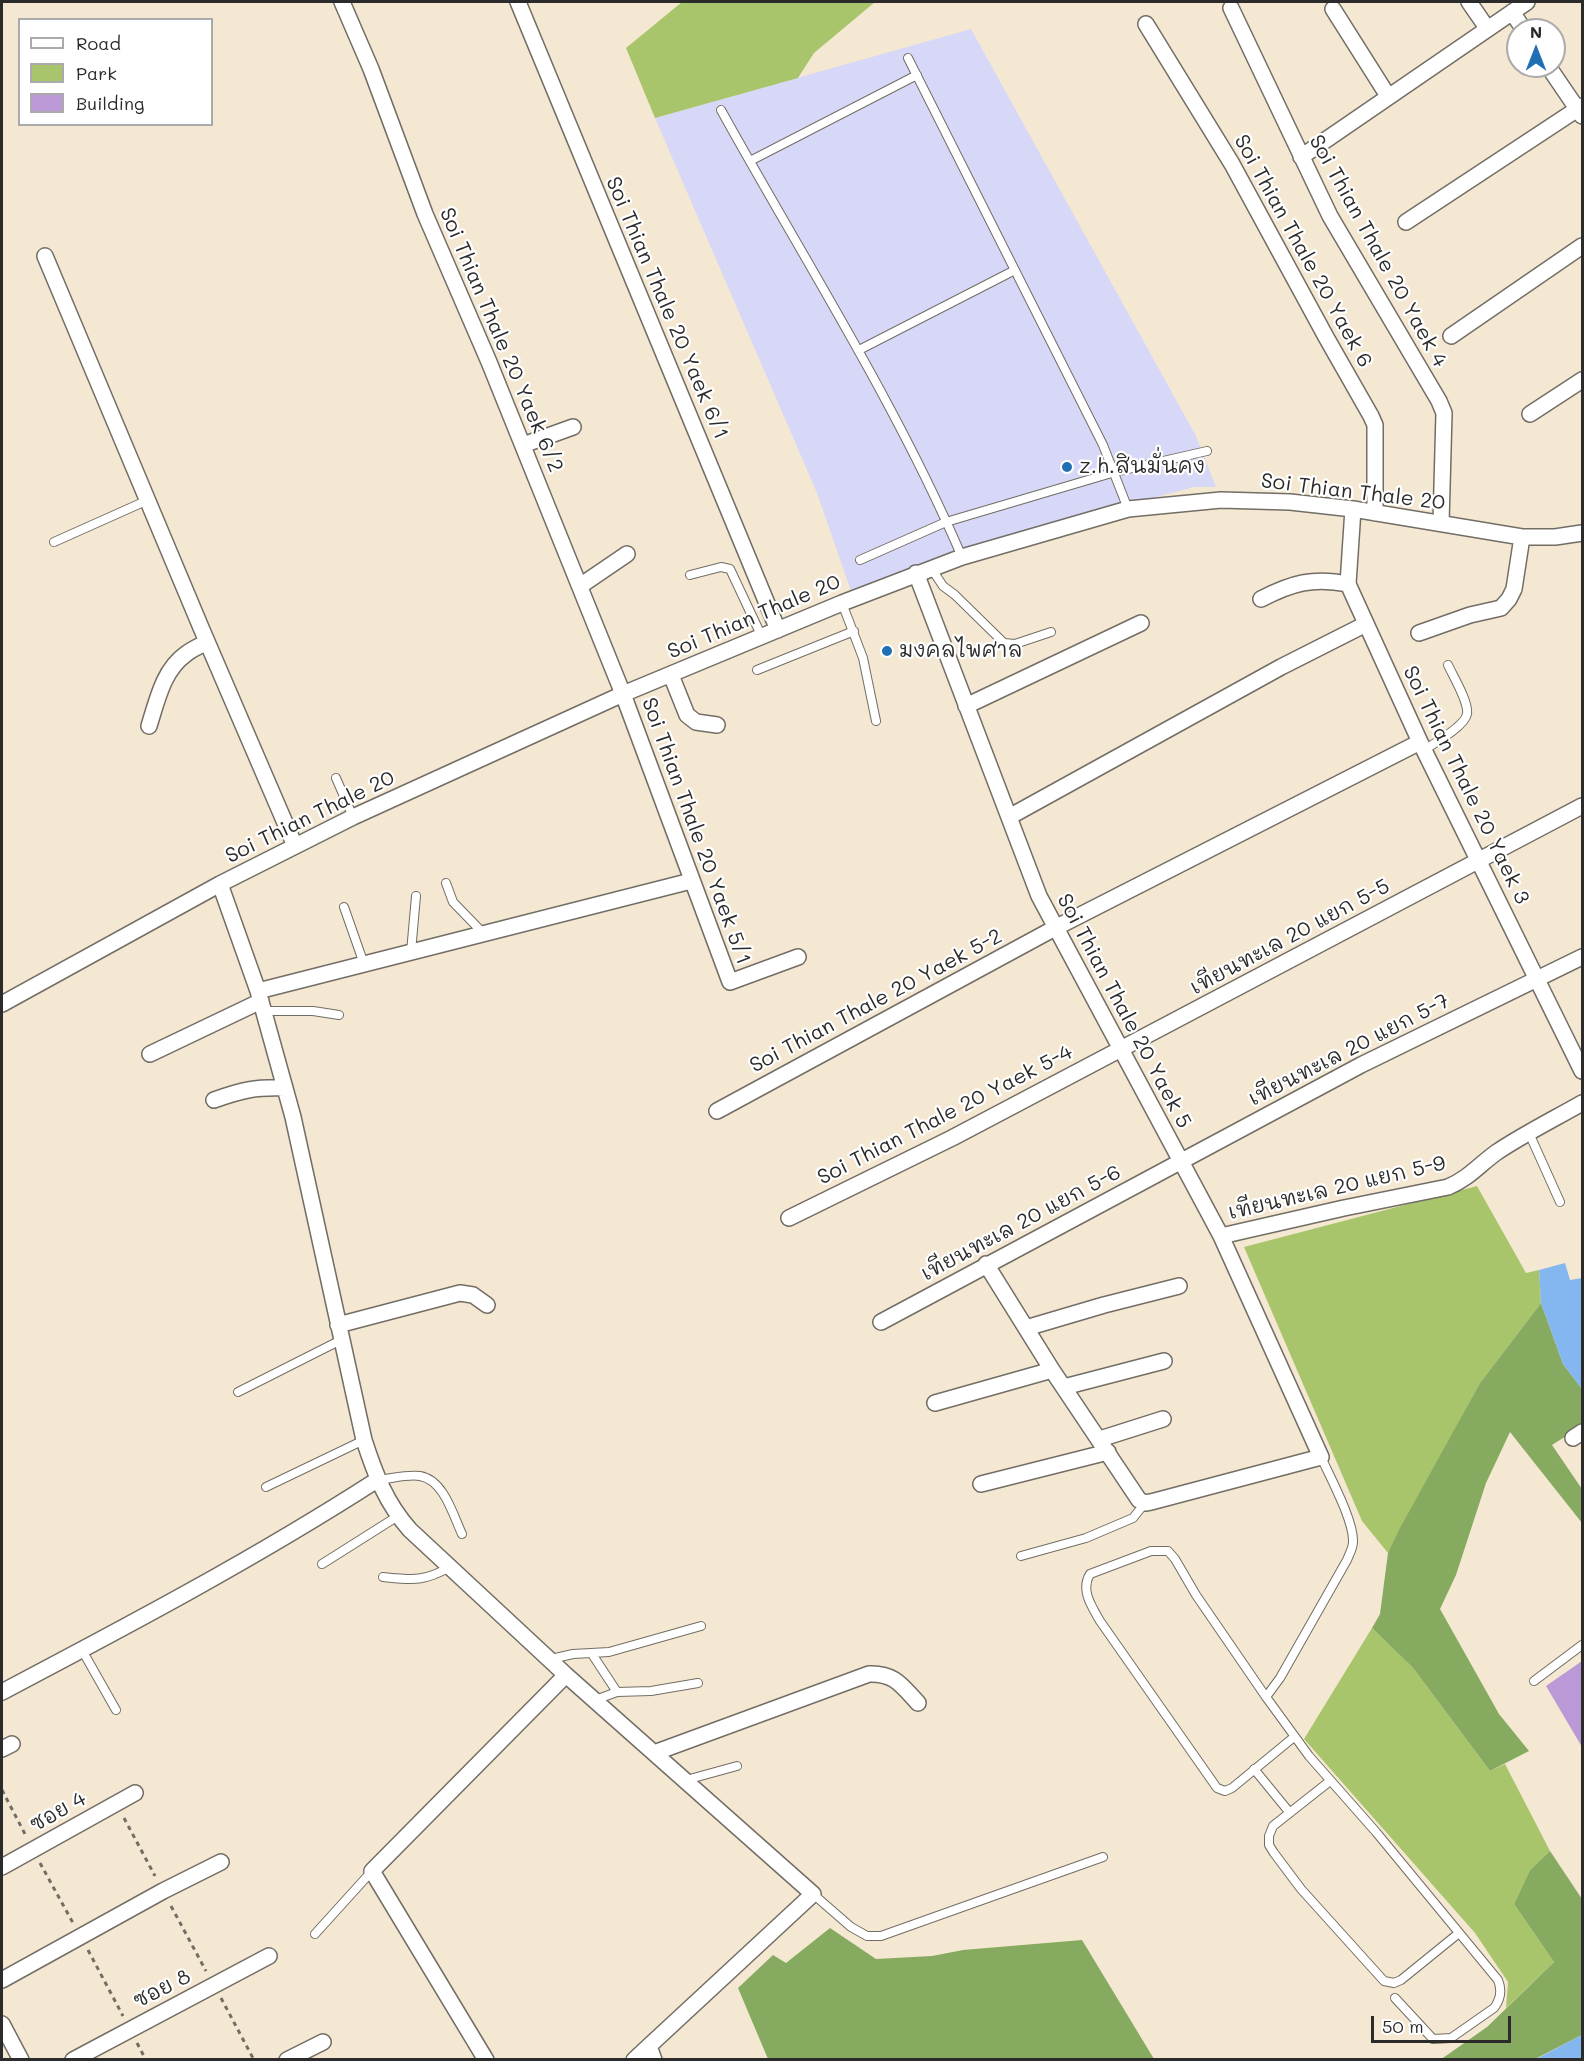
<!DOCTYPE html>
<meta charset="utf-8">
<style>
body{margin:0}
#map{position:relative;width:1584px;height:2061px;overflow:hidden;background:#f5e8d2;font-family:Mali,sans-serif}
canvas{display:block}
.frame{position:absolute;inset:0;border:3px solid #2b2b2b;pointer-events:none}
.legend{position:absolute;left:18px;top:18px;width:195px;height:108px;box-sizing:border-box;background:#fff;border:2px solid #aaa;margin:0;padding:8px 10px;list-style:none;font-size:18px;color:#2b2b2b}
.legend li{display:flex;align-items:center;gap:12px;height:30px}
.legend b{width:30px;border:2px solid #aaa}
.north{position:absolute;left:1506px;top:18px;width:60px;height:60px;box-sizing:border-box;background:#fff;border:2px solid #aaa;border-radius:50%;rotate:0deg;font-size:16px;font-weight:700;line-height:24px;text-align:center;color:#2b2b2b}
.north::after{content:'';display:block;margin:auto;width:21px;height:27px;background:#1f6fb2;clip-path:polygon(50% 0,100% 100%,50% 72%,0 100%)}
.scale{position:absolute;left:1371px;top:2016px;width:140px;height:27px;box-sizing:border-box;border:3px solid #2b2b2b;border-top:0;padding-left:8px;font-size:18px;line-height:21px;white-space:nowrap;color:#2b2b2b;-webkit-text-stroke:4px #fff;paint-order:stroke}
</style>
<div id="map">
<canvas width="1584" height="2061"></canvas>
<div class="frame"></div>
<ul class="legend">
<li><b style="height:8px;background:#fff"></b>Road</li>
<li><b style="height:16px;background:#a9c56c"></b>Park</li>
<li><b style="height:16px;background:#bb98d6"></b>Building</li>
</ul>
<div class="north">N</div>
<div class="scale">50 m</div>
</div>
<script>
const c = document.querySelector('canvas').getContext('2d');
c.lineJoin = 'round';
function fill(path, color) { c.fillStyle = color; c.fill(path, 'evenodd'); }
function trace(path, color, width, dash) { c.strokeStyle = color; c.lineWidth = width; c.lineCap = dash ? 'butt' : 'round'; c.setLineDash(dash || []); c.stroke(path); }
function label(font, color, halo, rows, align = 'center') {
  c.font = font + ' Mali,"Playpen Sans Thai",sans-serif'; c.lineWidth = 4.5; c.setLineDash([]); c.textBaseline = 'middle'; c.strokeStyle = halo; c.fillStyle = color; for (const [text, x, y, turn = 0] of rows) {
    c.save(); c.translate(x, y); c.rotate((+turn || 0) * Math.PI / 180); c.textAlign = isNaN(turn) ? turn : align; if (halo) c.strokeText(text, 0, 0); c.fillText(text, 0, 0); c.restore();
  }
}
fill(new Path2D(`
 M971 29 1196 436 1216 487H1194L1029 531 851 591 817 493 655 118Z`), '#d7d7f8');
fill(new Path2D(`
 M682 2H875L814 53 798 78 655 118 626 48Z
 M1477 1186 1526 1273 1539 1270 1541 1303 1480 1383 1388 1553 1362 1521 1244 1247Z
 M1372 1628 1413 1668 1490 1771 1505 1764 1550 1851 1530 1870 1514 1904 1554 1962 1506 2008 1508 1982 1475 1933 1304 1739Z`), '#a9c56c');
fill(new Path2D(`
 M1541 1303 1563 1364 1582 1389V1426L1552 1445 1582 1489V1523L1510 1432 1486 1483 1456 1575 1440 1609 1499 1714 1529 1751 1490 1771 1413 1668 1372 1628 1380 1614 1388 1553 1400 1528 1480 1383Z
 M1550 1851 1582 1899V2035L1535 2059 1440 2060 1487 2027 1554 1962 1514 1904 1530 1870Z
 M830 1928 876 1959 932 1956 963 1950 1082 1940 1154 2059H768L738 1988 773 1955 786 1963Z`), '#86aa60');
fill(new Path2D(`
 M1565 1263 1570 1280 1582 1278V1389L1563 1364 1541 1303 1539 1270Z
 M1582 2035V2059H1535H1536Z`), '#84b6f0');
fill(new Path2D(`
 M1582 1661V1747L1546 1686Z`), '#bb98d6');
const lane = new Path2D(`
 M908 58 1103 445 1128 509
 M721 110C803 258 895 401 962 557
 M750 161 917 75
 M859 350 1015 270
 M54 542 148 500
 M860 560 946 522 1115 472 1207 451
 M931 568 943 586 955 595 1004 643 1015 644 1051 632
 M690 575 721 567 730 569 762 637
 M842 603 863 658 876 721
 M757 670 854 631
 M1424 750C1435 743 1465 726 1467 714 1469 702 1453 676 1448 665
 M336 778 353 817
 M446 883 453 902 484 934
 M344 907 364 964
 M411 952 416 896
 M263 1011H313L339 1015
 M1529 1133 1560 1202
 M238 1392 341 1340
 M1321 1457C1330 1477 1354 1521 1353 1542 1353 1548 1349 1555 1347 1560L1280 1678 1266 1697 1309 1756 1376 1832 1498 1980C1502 1990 1501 1999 1494 2008L1451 2038 1433 2039 1395 1998
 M377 1480C390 1479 407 1474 420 1476 444 1480 453 1515 462 1534
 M266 1487 364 1440
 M1021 1556 1086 1538 1133 1518 1145 1503
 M322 1564 398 1516
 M383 1577C413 1580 423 1582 450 1567
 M82 1650 116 1710
 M592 1654 617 1692
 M551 1659 573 1654 609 1652 701 1626
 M1534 1681 1582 1645
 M1266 1697 1196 1595 1175 1559 1168 1551H1151L1090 1574C1080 1590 1092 1607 1100 1621L1217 1788 1225 1791 1232 1788 1294 1737
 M595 1700 617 1692 651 1691 698 1683
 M1254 1769 1290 1813
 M686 1780 737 1766
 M1330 1781 1273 1826 1269 1836V1845L1274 1853 1301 1889 1384 1981 1394 1983 1401 1980 1459 1933
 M813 1894 851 1927 867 1936H881L1103 1857
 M315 1934 372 1871`);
const street = new Path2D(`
 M342 2 371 69 425 214 489 362 623 694 730 982 798 957
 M518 2 778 630
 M1469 2 1487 28
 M1231 8 1330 216 1439 401 1444 413 1441 523
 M1333 9 1388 96
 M1512 12 1524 30
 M1146 24 1232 164 1326 337 1371 416 1375 425V513
 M1548 66 1582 116
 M1301 157 1527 2
 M1406 222 1582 106
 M45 256 202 630 295 846
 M1451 336 1582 246
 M1530 414 1582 380
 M523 445 573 427
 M1353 509 1348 584 1420 742 1582 1071
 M916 573 1039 896 1221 1236 1321 1457 1151 1502 1145 1503 1139 1500 1052 1370 986 1264
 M580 586 627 554
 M1261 599C1292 583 1313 577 1348 584
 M1419 633 1470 615 1501 608 1509 599 1514 589 1522 537
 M671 675 687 715 696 722 717 725
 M966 706 1141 623
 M149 726C157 701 163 670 186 654 192 649 200 646 207 642
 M1009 817 1281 667 1366 624
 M220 884 258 991 293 1117 364 1440C375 1474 386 1503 410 1530L566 1675 813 1894 649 2046 654 2060
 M258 991 691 881
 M2 1004 220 884 353 817 623 694 842 603 962 557 1128 509 1221 500 1290 502 1353 509 1522 537H1555L1582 533
 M150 1054 261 1001
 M214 1100C242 1090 255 1087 285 1088
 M717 1111 1055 928 1420 742
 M789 1218 952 1138 1582 806
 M1221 1236 1344 1208 1448 1187C1468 1179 1480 1164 1497 1152 1524 1134 1554 1119 1582 1103
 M881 1322 1361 1065 1582 957
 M338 1325 460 1293 473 1295 487 1305
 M1026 1328 1104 1305 1179 1286
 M1064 1387 1164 1361
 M935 1403 1052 1370
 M1573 1438 1582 1432
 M1100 1439 1163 1419
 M981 1484 1108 1452
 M2 1692C129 1625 256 1558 377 1480
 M2 1749 12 1744
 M654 1753 869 1674C895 1673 902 1686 918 1703
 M2 1867 135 1793
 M2 1980 163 1891 221 1862
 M2 2024 21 2060
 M73 2060 269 1956
 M287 2060 323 2042
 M486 2060 372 1871 566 1675
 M634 2060 649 2046`);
trace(lane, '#726d65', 10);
trace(street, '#726d65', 18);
trace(new Path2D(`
 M2 1790 26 1836
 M124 1818 155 1876
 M40 1863 73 1923
 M171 1906 206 1971
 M88 1950 123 2016
 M221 1998 254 2060
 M137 2043 146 2060`), '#726d65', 3, [4.5, 4.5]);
trace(lane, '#fff', 8);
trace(street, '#fff', 15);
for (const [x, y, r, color] of [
 [1067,467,6,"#1f6fb2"],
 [887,651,6,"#1f6fb2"]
]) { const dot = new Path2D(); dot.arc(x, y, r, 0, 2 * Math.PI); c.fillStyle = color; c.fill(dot); trace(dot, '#fff', 2); }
label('21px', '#2b2b2b', '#fff', [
 ["Soi Thian Thale 20 Yaek 6",1303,251,61],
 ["Soi Thian Thale 20 Yaek 4",1378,251,61],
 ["Soi Thian Thale 20 Yaek 6/1",667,308,67],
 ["Soi Thian Thale 20 Yaek 6/2",501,340,67],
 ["Soi Thian Thale 20",1353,492,7],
 ["Soi Thian Thale 20",754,617,-23],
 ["Soi Thian Thale 20 Yaek 3",1466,785,64],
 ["Soi Thian Thale 20",310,817,-26],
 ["Soi Thian Thale 20 Yaek 5/1",696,831,70],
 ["เทียนทะเล 20 แยก 5-5",1290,937,-28],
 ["Soi Thian Thale 20 Yaek 5-2",876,1001,-28],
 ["Soi Thian Thale 20 Yaek 5",1124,1011,62],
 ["เทียนทะเล 20 แยก 5-7",1349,1050,-27],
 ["Soi Thian Thale 20 Yaek 5-4",945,1115,-27],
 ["เทียนทะเล 20 แยก 5-9",1337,1188,-13],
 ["เทียนทะเล 20 แยก 5-6",1021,1223,-28],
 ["ซอย 4",58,1812,-29],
 ["ซอย 8",162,1989,-27]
]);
label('21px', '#2b2b2b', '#fff', [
 ["z.h.สินมั่นคง",1079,467],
 ["มงคลไพศาล",899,651]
], 'left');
</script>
